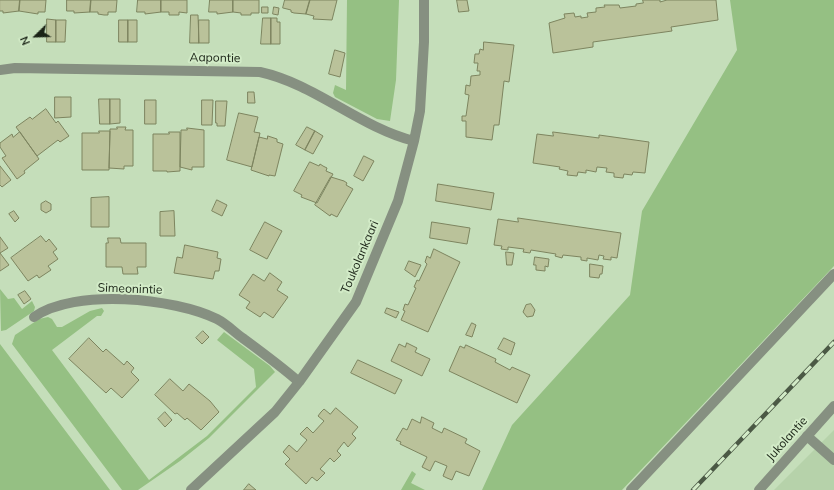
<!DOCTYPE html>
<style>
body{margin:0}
#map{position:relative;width:834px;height:490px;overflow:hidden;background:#c5deba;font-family:Mulish,sans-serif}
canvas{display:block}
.north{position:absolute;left:16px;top:16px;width:40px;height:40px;-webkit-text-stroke:3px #d2ebc7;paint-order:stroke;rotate:247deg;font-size:11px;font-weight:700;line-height:16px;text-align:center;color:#1a2316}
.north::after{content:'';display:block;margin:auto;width:14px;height:18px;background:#1a2316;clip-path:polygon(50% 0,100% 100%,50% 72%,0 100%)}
</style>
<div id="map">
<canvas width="834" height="490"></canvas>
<div class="north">N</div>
</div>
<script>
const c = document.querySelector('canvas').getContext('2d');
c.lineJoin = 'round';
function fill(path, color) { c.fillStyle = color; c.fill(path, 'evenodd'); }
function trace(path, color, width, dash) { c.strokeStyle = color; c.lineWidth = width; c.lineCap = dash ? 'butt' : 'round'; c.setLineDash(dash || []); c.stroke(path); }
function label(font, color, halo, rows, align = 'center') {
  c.font = font + ' Mulish,sans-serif'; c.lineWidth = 4; c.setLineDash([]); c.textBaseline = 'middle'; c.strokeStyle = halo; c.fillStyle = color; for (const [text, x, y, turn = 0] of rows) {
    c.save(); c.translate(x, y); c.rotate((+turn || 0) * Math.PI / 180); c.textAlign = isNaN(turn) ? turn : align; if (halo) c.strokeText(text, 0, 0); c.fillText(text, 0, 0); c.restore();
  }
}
fill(new Path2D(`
 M834 430V490H774Z`), '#b6d2aa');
fill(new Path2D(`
 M347 0H399L396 80 390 121 377 119 335 97 333 93 335 85 346 90Z
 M730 0H834V266L622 490H482L512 425 630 295 642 211 737 50Z
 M0 289 8 299 14 298 22 309 32 301 35 307 34 311 6 330 1 331Z
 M102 308 104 311 101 316H97L52 350 149 480 207 436 256 387 254 369 217 340 224 332 270 366 275 372 209 438 180 461 138 490H122L12 344 15 335 39 319 48 317 52 319 57 327H62L90 311Z
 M0 344 110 490H0Z
 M412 471 416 474 411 483 425 490H401Z`), '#95c083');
const building = new Path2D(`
 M0 0H20L19 11 3 13V11H0Z
 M20 0H46L45 12H38V14L19 11Z
 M67 0H91L90 12 74 13V11H67Z
 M91 0H117L116 12H108V15H104L98 14V12H90Z
 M138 0H161V12L145 14V12H137Z
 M161 0H187V13L179 12V15H169V12H161Z
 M210 0H233V12L217 14V12H209Z
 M233 0H259V13H251V15H241V13L233 12Z
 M285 0H310L306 14 294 13 291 12V10L283 8Z
 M310 0H337L332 20 313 19 314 16 306 14Z
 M457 0H467L469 11 459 12Z
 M643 0H660V2L667 0H716L718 20 671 27 672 31 593 42V47L553 53 549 23 565 18 564 14 574 13 575 17 581 16V18L588 17 587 13 596 12V8L605 7 604 5H619L620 8 636 6V4L643 3Z
 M262 7H268V13H262Z
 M274 7 279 8 278 15 273 14Z
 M191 15H198L199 43H190Z
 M263 18H271V44H261Z
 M271 18H277V22H280V44H271Z
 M47 19 56 20V42H47Z
 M56 20H66L65 42H56Z
 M119 20H128V42H119Z
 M128 20H137V42H128Z
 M199 20H209V43H199Z
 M484 42 514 45 509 82 504 81 499 125H494L492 140 466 137V121H462V116H466L469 95 465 94 466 85 470 86 471 76 480 75V71H477L478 63H474L475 54H479L480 49 483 50Z
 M335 50 345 53 340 77 329 74Z
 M248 92H254L255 103H248Z
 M55 97H71V117L55 118Z
 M99 99H110V124H100Z
 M110 99H120V123L110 124Z
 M145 100H156V124H145Z
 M202 100H213L212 125H202Z
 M216 101H227L225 126H217V123H216Z
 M46 109 56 123 58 121 69 136 60 142 58 140 37 156 16 127 30 117 32 119Z
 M239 113 258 117 254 132 260 133 252 167 227 160Z
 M117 127H126L125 130H133V166H124V169L109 168 110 129H117Z
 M307 127 315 131 305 150 296 145Z
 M187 128 204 130V167H192V170L180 167 181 130H187Z
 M99 131H110L109 170H82V133H99Z
 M315 131 323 136 313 154 305 150Z
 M20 132 39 159 24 171 25 173 17 179 2 158 6 156 0 147V143L12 134 13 137Z
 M169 132H180V171L167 172V171H153V134H169Z
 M553 132 599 138V135L649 142 645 173 633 172 632 175 624 174 623 178 614 177V173L606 172 607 168 597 167 596 172 586 170V173L578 172 577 176 567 175 568 171 559 169 560 167 533 163 537 134 553 136Z
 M268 136 277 139V142L283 144 275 176 269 175V176L251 170 259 137 267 139Z
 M364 156 374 161 363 181 354 176Z
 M310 162 319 166 320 164 323 166 327 168 326 171 333 174 317 203 301 197 302 195 294 191Z
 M0 166 11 180 2 187 0 185Z
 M331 177 344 181 347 183 346 185 353 189 337 217 331 214 330 216 315 205Z
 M438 184 494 193 491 210 436 201Z
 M109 197V227H91V198Z
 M217 200 227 205 222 216 212 211Z
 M46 201 51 204V210L46 213 41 210V204Z
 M14 211 19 218 15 222 9 214Z
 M174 211 175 236H160V212Z
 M518 218 621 233 617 258 611 257V260L603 259 604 256 599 255 598 260 587 258V261L581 260V257L563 255 562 258 555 256 556 254 531 250 530 253 523 252 524 249 508 247V250L501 249 502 246 494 245 498 219 518 222Z
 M265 222 282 231 267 259 250 250Z
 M432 222 470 228 467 244 430 238Z
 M41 236 46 242 49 239 57 249 53 252 58 259 48 266 51 270 39 278 37 275 28 281 11 258Z
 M0 237 8 248 0 253 9 265 0 271Z
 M108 238H120L121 243H146V267H137L138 274H123L122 267H106V243H108Z
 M185 245 218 252 217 258 221 259 219 271H215L213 279 174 273 177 257 182 258Z
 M434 249 460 262 428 332 401 320 405 311 403 310 405 304 408 305 416 288 414 287 417 280 419 281 427 264 425 262 427 256 430 258Z
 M506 252 514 253 512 265H507Z
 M535 257 549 259 548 267 545 266V271L536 270V265H534Z
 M409 261 421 265 415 277 405 270Z
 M590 264 603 266 602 274H600L599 278 590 277Z
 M270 273 282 282 277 290 288 297 273 318 264 312 260 317 246 308 250 302 239 295 253 274 264 281Z
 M25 291 31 299 24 304 18 295Z
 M531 304 535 310 533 316 527 317 523 312 526 305Z
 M387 308 399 312 396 318 385 313Z
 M472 323 476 325 472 337 466 335Z
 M203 331 209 337 202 344 196 338Z
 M89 338 103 352 106 349 124 365 127 361 134 368 131 372 139 380 122 398 111 388 106 393 69 359Z
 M504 338 515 343 511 355 498 349Z
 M407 343 417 348 415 352 430 359 422 376 391 361 399 344 405 347Z
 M466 345 496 359 495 362 510 370 512 367 530 375 517 403 449 371 460 346 464 348Z
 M358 360 402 380 395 394 351 373Z
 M170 379 183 391 189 384 210 401 219 412 201 430 187 418 185 420 177 413 175 414 155 395Z
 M336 408 358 427 352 434 356 438 348 447 344 442 337 451 341 455 334 462 330 458 320 469 325 473 317 481 312 477 306 484 285 464 290 459 283 452 289 445 297 452 307 440 300 434 307 427 313 433 324 421 318 416 321 412 324 409 330 414Z
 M165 412 172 420 165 427 158 419Z
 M422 417 434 423 432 428 442 433 444 428 467 439 465 443 480 451 469 476 456 471 452 480 447 478 443 476 447 466 435 461 430 471 422 467 427 457 400 444 401 442 396 440 403 428 407 430 412 419 420 423Z
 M249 484 256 490H244Z`);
fill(building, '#bac29a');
trace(building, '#7d845f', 1);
trace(new Path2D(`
 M807 436 834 460
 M631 490 834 274`), '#869081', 10);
trace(new Path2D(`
 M0 70 15 68 260 72C315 84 359 127 414 141
 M34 317C75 288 174 298 217 319 227 324 235 333 244 339 263 353 282 367 299 382
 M191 490 275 412 299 382 356 302 398 201 414 141 420 111 424 42V0
 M759 490 834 406`), '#869081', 10);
const rail = new Path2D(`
 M693 490 834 342`);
trace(rail, '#4b5945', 4.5);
trace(rail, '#d2ebc7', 3, [9]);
label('12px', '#1a2316', '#d2ebc7', [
 ["Aapontie",215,58,1],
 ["Toukolankaari",360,257,-67],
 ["Simeonintie",130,289,2],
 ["Jukolantie",787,439,-48]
]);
</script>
